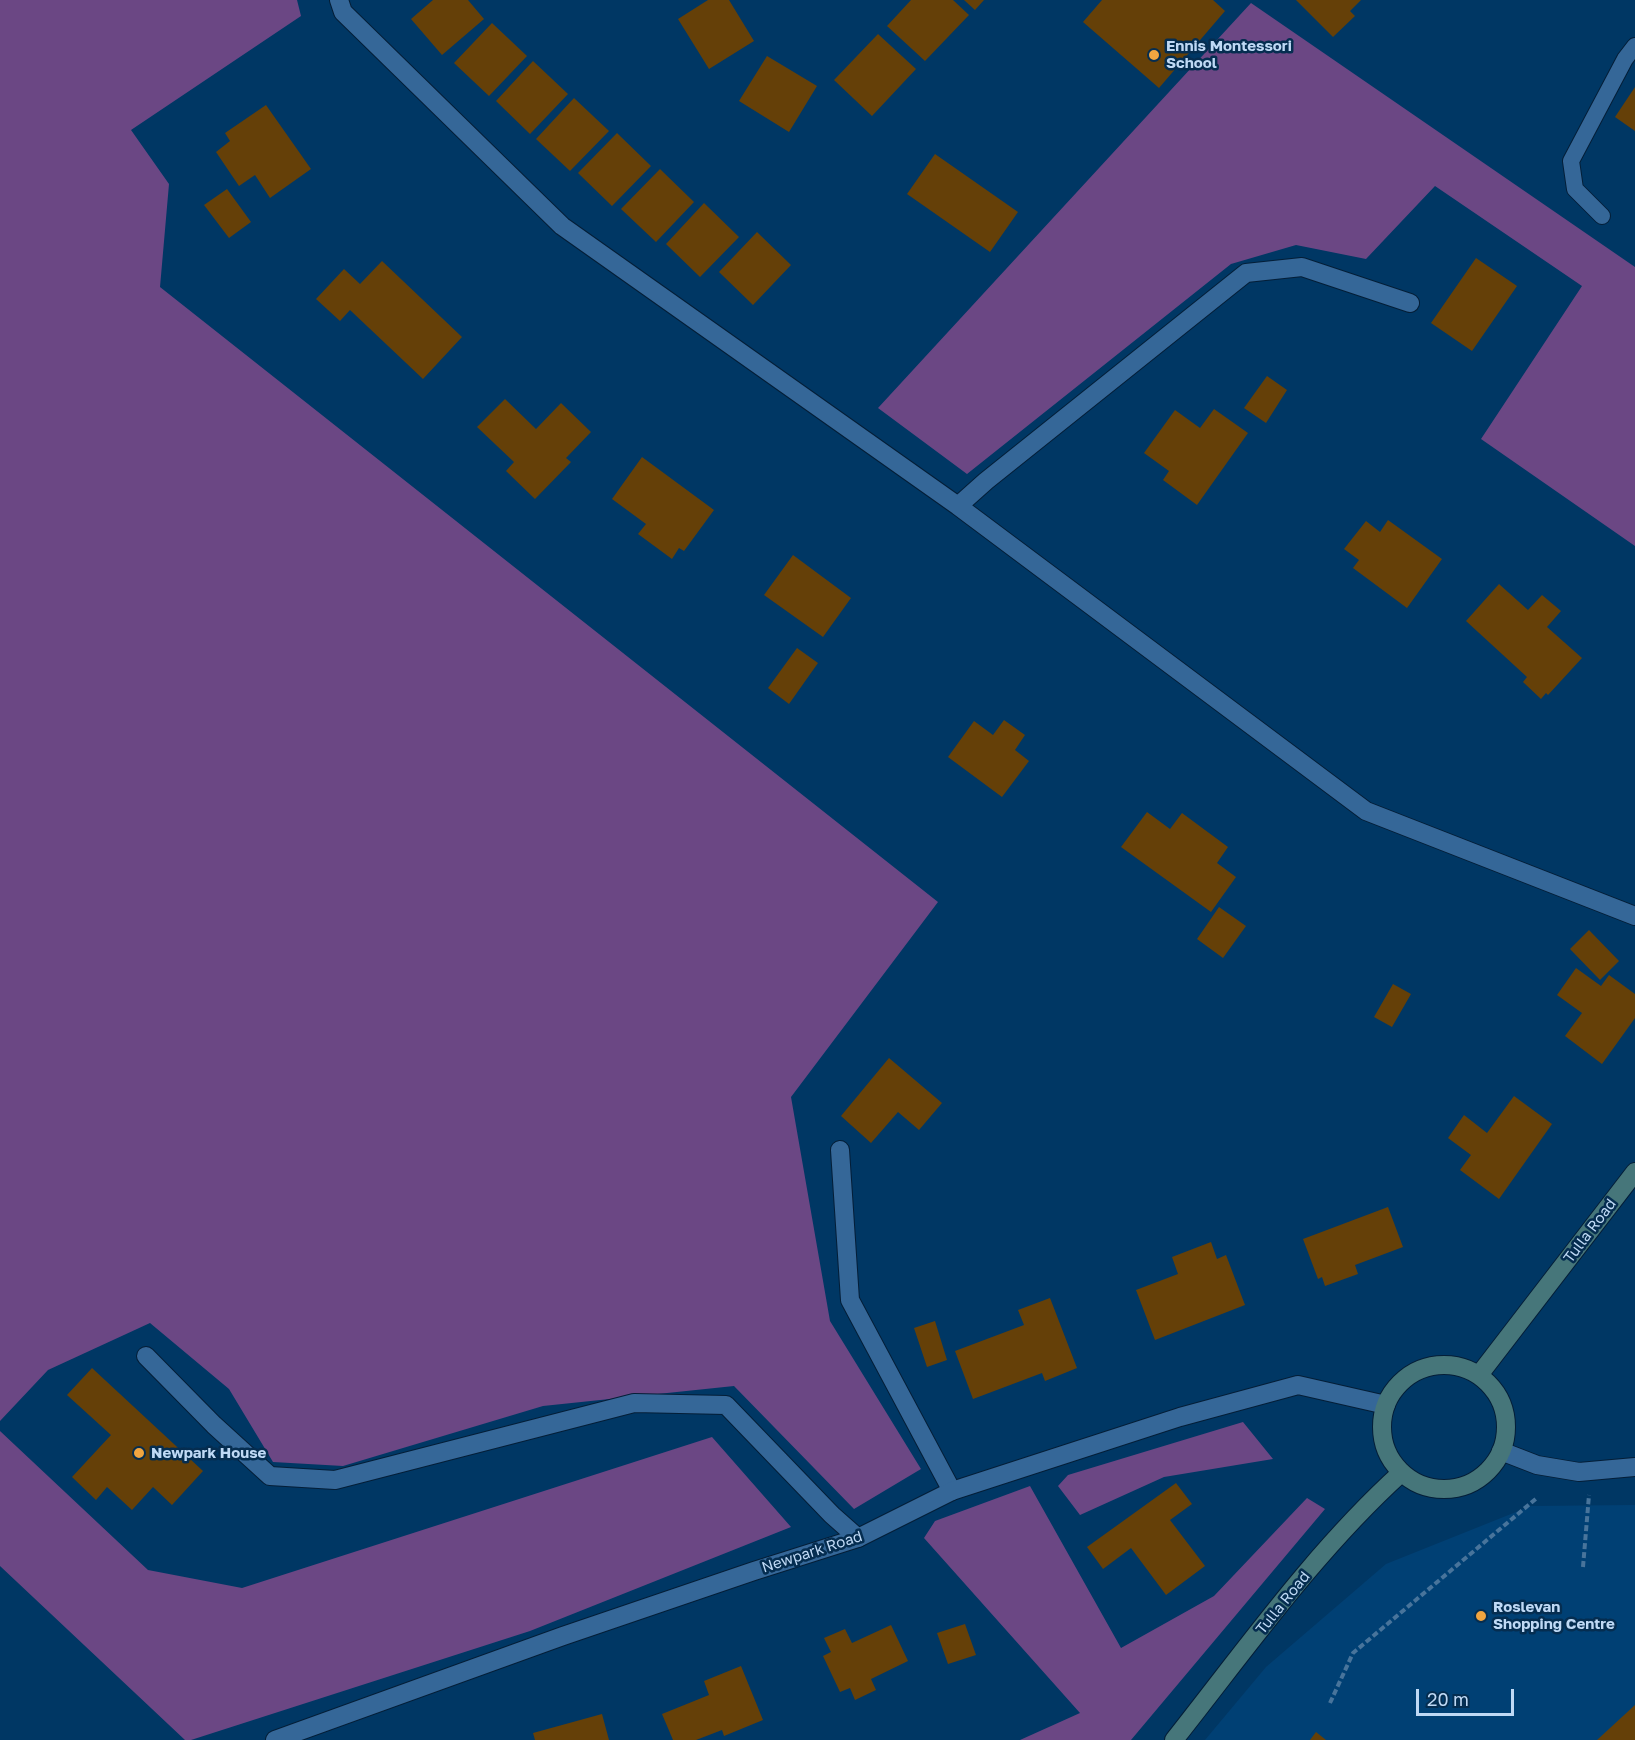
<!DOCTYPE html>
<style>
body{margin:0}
#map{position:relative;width:1635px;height:1740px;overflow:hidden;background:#003764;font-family:"Golos Text",sans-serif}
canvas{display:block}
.scale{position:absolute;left:1416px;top:1689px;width:98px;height:27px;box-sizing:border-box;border:3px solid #bfd9f5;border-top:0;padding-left:8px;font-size:18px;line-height:21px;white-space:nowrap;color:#bfd9f5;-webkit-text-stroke:4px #052d50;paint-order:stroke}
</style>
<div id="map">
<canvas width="1635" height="1740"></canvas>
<div class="scale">20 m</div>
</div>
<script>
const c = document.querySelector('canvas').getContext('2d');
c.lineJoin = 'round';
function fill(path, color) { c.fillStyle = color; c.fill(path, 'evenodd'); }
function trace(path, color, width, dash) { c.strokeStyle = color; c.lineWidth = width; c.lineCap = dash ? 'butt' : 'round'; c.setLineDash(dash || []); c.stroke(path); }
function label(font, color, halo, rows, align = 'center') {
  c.font = font + ' "Golos Text",sans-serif'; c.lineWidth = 5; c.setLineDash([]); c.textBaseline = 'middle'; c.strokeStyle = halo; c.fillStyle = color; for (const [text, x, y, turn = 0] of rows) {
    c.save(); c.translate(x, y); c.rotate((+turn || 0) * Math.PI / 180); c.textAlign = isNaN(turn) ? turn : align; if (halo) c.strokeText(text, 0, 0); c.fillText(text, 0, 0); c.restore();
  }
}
fill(new Path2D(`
 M1635 1505V1740H1205L1266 1667 1386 1564 1531 1506Z`), '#004074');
fill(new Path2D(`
 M0 0H297L301 16 131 130 169 184 160 287 938 902 791 1097 830 1321 921 1469 854 1509 734 1386 543 1406 343 1466 273 1462 229 1389 150 1323 48 1370 0 1421Z
 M1251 3 1635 267V546L1481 439 1582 286 1435 186 1366 259 1296 245 1231 264 967 474 878 408Z
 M1243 1422 1273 1459 1164 1477 1080 1515 1058 1486 1068 1475Z
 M0 1431 148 1570 242 1588 712 1437 791 1527 530 1631 191 1740H185L0 1566Z
 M1030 1486 1121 1648 1214 1596 1307 1498 1325 1509 1131 1740H1020L1080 1713 924 1538 935 1521Z`), '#6b4784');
fill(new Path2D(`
 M433 0H468L484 19 442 55 411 19Z
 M708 0H729L754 41 709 69 678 19Z
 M911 0H953L969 15 925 61 887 26Z
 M964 0H984L975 10Z
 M1102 0H1213L1225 11 1159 88 1083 22Z
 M1296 0H1361L1350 11 1355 16 1333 37Z
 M492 23 527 56 489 96 454 63Z
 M878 34 916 69 872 116 834 80Z
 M767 56 817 86 789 132 739 101Z
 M533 61 568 94 530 134 496 101Z
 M1635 87V131L1615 117Z
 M574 98 609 131 570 171 536 139Z
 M266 105 311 169 270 198 255 175 239 186 216 152 230 141 225 133Z
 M617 133 651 166 612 206 578 173Z
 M935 154 1018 212 990 252 907 194Z
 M660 169 694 202 656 242 621 209Z
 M227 189 251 222 229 238 204 205Z
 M704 203 739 237 700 277 666 244Z
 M757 232 791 265 753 305 719 272Z
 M1476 258 1517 286 1472 351 1431 323Z
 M382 261 462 337 423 379 350 310 340 321 316 299 344 269 360 284Z
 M1267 376 1287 390 1266 423 1244 408Z
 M505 399 536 429 561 403 591 432 566 458 571 462 535 499 506 471 514 462 477 427Z
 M1214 409 1248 433 1197 505 1163 480 1169 471 1144 453 1175 410 1200 428Z
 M642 457 714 510 684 551 679 548 672 559 638 534 646 524 612 499Z
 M1388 520 1442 559 1407 608 1353 568 1359 560 1344 549 1366 521 1380 532Z
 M793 555 851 598 823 637 764 595Z
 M1499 584 1528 610 1542 595 1561 611 1547 627 1582 658 1548 695 1546 693 1541 699 1523 682 1527 677 1466 621Z
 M797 648 818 663 789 704 768 688Z
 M1004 720 1025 735 1015 750 1029 761 1002 797 948 757 974 721 993 735Z
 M1147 812 1170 829 1182 813 1228 847 1217 863 1236 877 1211 912 1121 847Z
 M1219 907 1246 926 1223 958 1197 939Z
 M1589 930 1619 961 1600 980 1570 949Z
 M1576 968 1601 986 1609 975 1635 994V1018L1602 1064 1565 1036 1582 1013 1557 995Z
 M1393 984 1411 994 1392 1027 1374 1017Z
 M889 1058 942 1103 919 1130 898 1112 871 1143 841 1116Z
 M1514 1096 1552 1124 1499 1199 1460 1170 1471 1155 1448 1138 1464 1115 1487 1133Z
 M1388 1207 1403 1247 1355 1265 1358 1274 1325 1286 1322 1277 1318 1279 1303 1239Z
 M1211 1242 1217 1259 1226 1255 1245 1305 1155 1340 1136 1290 1178 1274 1172 1257Z
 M1050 1298 1077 1368 1045 1381 1042 1373 973 1399 955 1351 1024 1325 1018 1310Z
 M935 1321 947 1360 927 1367 914 1328Z
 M92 1368 203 1471 172 1505 153 1487 132 1510 107 1487 96 1500 72 1477 111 1435 67 1395Z
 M1176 1483 1192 1504 1170 1520 1205 1566 1166 1595 1131 1548 1103 1569 1087 1547Z
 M965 1624 976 1655 948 1664 937 1633Z
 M891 1625 908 1661 871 1679 876 1690 855 1700 850 1688 840 1692 823 1656 831 1652 824 1638 845 1629 852 1643Z
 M741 1666 763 1720 724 1736 722 1730 696 1740H673L662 1714 709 1695 704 1681Z
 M1635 1705V1740H1597Z
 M602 1714 609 1740H535L533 1733Z
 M1316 1732 1326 1740H1310Z`), '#654008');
const service = new Path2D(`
 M1602 216 1575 189 1571 161 1625 59 1635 46`);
const minor = new Path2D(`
 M339 0 343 12 562 226 958 506 1366 811 1635 916
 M958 506 986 481 1246 273 1302 267 1410 303
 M840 1150 850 1300 952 1491
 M146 1356 214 1425 270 1476 335 1480 634 1403 726 1405 832 1515 858 1538
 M1501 1451 1537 1465 1579 1472 1635 1467`);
const tertiary = new Path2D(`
 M275 1740 563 1636 754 1571 858 1538 952 1491 1180 1417 1298 1385 1386 1405`);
const secondary = new Path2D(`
 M1382 1427a62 62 0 1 1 124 0a62 62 0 1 1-124 0Z
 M1479 1375 1635 1172
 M1174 1740C1246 1649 1315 1551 1401 1473`);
trace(service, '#041e37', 18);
trace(minor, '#041e37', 20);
trace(tertiary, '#041e37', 20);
trace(secondary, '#041e37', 20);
trace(new Path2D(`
 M1583 1567 1589 1495
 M1330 1703 1353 1653 1538 1497`), '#48749b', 4, [6, 3]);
trace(service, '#356798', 16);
trace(minor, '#356798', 18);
trace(tertiary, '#356798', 18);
trace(secondary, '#46767a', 18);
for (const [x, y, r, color] of [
 [1154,55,6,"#f1a540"],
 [139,1453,6,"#f1a540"],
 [1481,1616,6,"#f1a540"]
]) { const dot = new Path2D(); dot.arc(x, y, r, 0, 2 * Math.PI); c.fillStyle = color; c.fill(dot); trace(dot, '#052d50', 2); }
label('bold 15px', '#bfd9f5', '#052d50', [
 ["Ennis Montessori",1166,46],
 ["School",1166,63],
 ["Newpark House",151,1453],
 ["Roslevan",1493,1607],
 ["Shopping Centre",1493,1624]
], 'left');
label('15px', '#bfd9f5', '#052d50', [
 ["Tulla Road",1590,1231,-53],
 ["Newpark Road",812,1552,-18],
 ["Tulla Road",1283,1603,-51]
]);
</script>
